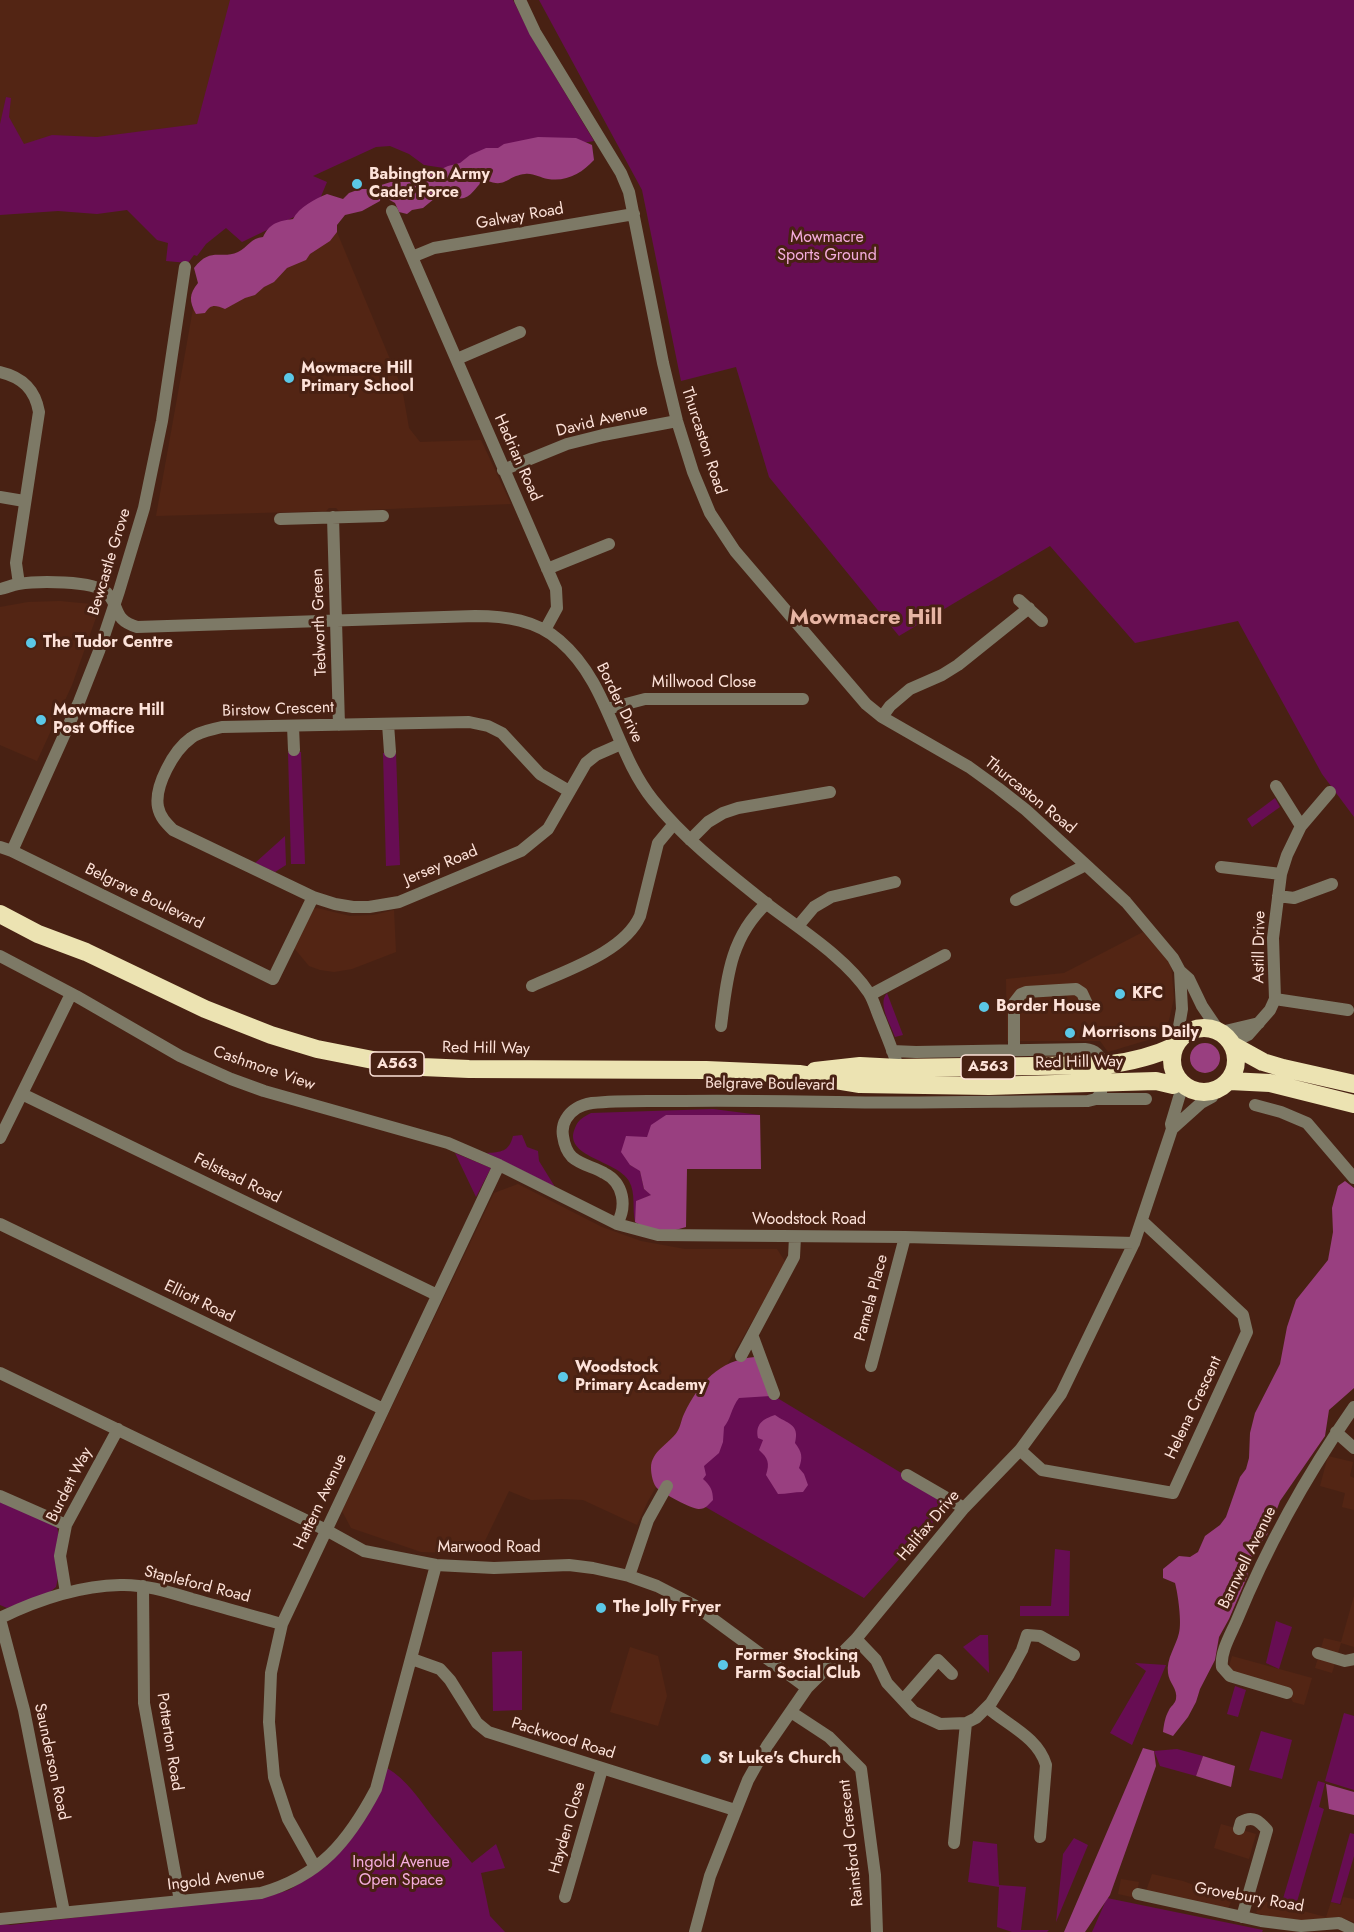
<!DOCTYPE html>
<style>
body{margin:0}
canvas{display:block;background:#482113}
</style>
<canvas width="1354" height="1932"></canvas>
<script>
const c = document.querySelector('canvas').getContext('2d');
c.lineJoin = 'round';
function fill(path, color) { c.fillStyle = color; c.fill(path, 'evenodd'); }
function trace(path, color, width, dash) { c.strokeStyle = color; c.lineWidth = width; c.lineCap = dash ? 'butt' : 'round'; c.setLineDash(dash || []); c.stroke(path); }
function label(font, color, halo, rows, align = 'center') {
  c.font = font + ' Jost,sans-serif'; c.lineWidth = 6; c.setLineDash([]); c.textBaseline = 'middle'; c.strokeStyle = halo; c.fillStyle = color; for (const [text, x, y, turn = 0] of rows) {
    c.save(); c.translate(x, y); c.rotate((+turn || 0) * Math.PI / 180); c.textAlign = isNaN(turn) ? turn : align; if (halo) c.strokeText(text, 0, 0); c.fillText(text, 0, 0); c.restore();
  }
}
fill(new Path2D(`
 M0 0H234L198 161 0 145Z
 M334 225 402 388 409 428 420 442 481 440 511 504 339 511 336 508H329L326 511 156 516 193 309Z
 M60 601 91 604 98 612 72 685 37 761 0 745V607L28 602Z
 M317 908 350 916 373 915 394 910 396 952 352 969 334 972 320 970 309 966 294 948 313 909Z
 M1143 932 1171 964 1174 998 1169 1020 1161 1036 1108 1052 1100 1041H1007L1006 979 1064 973Z
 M518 1184 602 1227 641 1241 685 1249H777L786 1263 648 1501 637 1525 583 1500 562 1499 531 1500 509 1491 481 1549 476 1554 421 1552 351 1528 342 1511 494 1193Z
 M1328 1456 1353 1462 1350 1476 1354 1478V1510L1342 1507 1345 1493 1320 1486Z
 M1354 1596V1647L1341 1643 1332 1673 1315 1668 1324 1638 1341 1642Z
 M630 1647 658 1656 667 1696 658 1726 610 1712Z
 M1232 1656 1312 1678 1304 1705 1293 1702 1290 1696 1292 1689 1228 1670Z
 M1221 1824 1256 1834 1249 1859 1214 1848Z
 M1152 1874 1183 1881 1232 1899 1228 1909 1146 1891Z
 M1121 1879 1139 1882 1136 1898 1118 1894Z
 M1343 1897 1354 1899V1922L1338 1917 1304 1921 1274 1918 1256 1913 1260 1900 1326 1917 1331 1902 1341 1905Z`), '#532514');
fill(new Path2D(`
 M230 0H513L532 38 594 141 510 156 470 172 424 165 409 154 390 146 376 147 313 176 327 182 317 206 242 242 226 228 206 244 197 256 194 255 188 263 166 261 168 243 157 240 127 210 97 214 58 211 0 215V124L6 97 11 98 9 117 24 144 52 135 97 137 197 124Z
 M539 0H1354V817L1322 774 1238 621 1135 643 1050 546 899 636 769 477 736 367 681 381 642 190Z
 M288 752H301L305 864H291Z
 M383 753H396L400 865 386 866Z
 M1275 798 1280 807 1252 827 1247 819Z
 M285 836 286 865 275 872 255 863Z
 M887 993 903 1035 895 1037C891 1025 877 1004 887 993Z
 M713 1109 760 1115H666L647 1137 630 1165 640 1170 644 1189 652 1195 637 1201 635 1222C632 1209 636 1193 629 1181 617 1160 562 1157 575 1128 578 1120 583 1117 591 1113Z
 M522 1135 527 1147 538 1151 539 1161 555 1187 487 1153C501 1152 509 1152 513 1136Z
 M455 1153 491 1168 476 1197Z
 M733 1373 774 1396 941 1497 945 1504 943 1511 864 1598 669 1486Z
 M0 1498 57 1527 58 1532V1578L56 1587 50 1592 7 1608 0 1605Z
 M1055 1549 1070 1551 1069 1616H1020V1606H1051Z
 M1276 1621 1292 1627 1279 1669 1266 1663Z
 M980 1635H988L989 1673 963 1647Z
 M522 1651V1710L493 1711 492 1652Z
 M1135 1663 1166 1665 1132 1745 1110 1733 1146 1671Z
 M1235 1686 1246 1690 1238 1717 1227 1714Z
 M1344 1713 1354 1716V1790L1325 1781Z
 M1261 1731 1292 1740 1282 1779 1249 1770Z
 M1177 1749 1203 1756 1196 1776 1160 1766 1154 1751Z
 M387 1768C407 1780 418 1798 432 1816 445 1832 458 1847 472 1863L496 1844 505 1868 481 1873 490 1916 505 1932H0V1924L11 1925 272 1895 289 1890 319 1871Z
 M1318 1781 1325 1783 1319 1807 1324 1809 1296 1905 1282 1902Z
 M1350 1833 1354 1834V1856L1340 1904 1331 1902Z
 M1074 1838 1088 1845 1056 1922 1063 1854Z
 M973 1841 997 1844 999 1885 1026 1887 1021 1930H1049L1047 1932H1012L997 1927 999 1887 968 1882Z
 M1107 1898 1263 1930 1262 1932H1092Z`), '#670d53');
fill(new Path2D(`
 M538 137 576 138 592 145 594 160C582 173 567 182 548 179 540 178 534 173 525 174 506 176 506 189 486 180 476 184 474 195 464 198 456 200 448 194 440 194L423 208 412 210 407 214 399 212 395 203 381 195 380 201 362 211 345 215 337 225V232L330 241 310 254 306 260 287 268 274 282 264 287 255 295 245 298 225 309C215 305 211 304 205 313L196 314C189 301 189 294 198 283L194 268C211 246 221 260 238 252 248 247 251 238 263 237 270 223 278 221 293 219 299 207 315 199 327 194L343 199 349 193 360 189H369L400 179 422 178 448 166 460 163 470 155 486 148H498L504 144Z
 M1190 1058a15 15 0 1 1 30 0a15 15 0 1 1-30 0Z
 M666 1115H760L761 1169H687L686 1227 658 1235 635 1222 636 1201 651 1195 644 1189 640 1171 630 1165 621 1152 626 1136 647 1137 651 1125Z
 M1345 1181 1354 1188V1388L1329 1410 1325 1436 1280 1501 1267 1535 1256 1549 1249 1565 1247 1577 1229 1619 1219 1637 1215 1660 1200 1689 1196 1702 1188 1717 1173 1736 1163 1732C1164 1724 1165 1717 1169 1710 1171 1706 1175 1704 1176 1699 1178 1689 1169 1683 1168 1673 1166 1659 1176 1646 1179 1633 1182 1623 1178 1594 1175 1583L1163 1578V1569L1179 1556 1190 1557 1198 1552 1205 1536 1220 1525 1226 1517 1240 1477 1246 1469 1249 1458 1250 1433 1255 1413 1280 1364 1287 1327 1296 1300 1328 1260 1333 1232 1332 1208 1338 1186Z
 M755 1357 771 1396 739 1398C731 1408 731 1419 724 1427L723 1442 719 1453 704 1466 706 1475 703 1479C710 1485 713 1490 713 1500 709 1504 706 1509 699 1509 694 1510 662 1493 658 1489 653 1485 651 1474 651 1468 651 1451 669 1444 677 1432 681 1426 681 1420 684 1414 699 1383 719 1360 755 1357Z
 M775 1415C787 1424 800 1423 795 1443 802 1452 803 1457 799 1468L804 1474 808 1485 803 1492C794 1492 787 1494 778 1494L766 1475C770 1463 768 1458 759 1450L763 1440 758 1438C755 1424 763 1419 775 1415Z
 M1143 1748 1154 1751 1156 1766 1110 1895 1085 1932H1064Z
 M1203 1756 1235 1766 1231 1787 1196 1776Z
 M1326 1784 1354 1792V1815L1329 1809Z`), '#993f80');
trace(new Path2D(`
 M520 0 535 32 621 173 629 192 663 363 677 421 693 472 710 513 735 551 866 704 882 717 969 767 998 788 1026 810 1086 865 1126 902 1173 958 1180 971 1189 979 1202 1006 1219 1031
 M392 211 556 589 557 608 545 630
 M412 257 434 248 634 214
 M457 359 520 332
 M0 372C22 377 35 389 39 412L16 563 19 584
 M503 470 567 444 603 435 677 421
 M0 497 24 501
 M333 517 339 725
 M280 519 383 516
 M547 569 609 544
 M0 589C6 588 12 585 18 584 37 581 93 580 107 593 121 608 112 619 137 627L475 616C505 616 537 620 560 641 609 683 614 751 653 800 685 840 727 872 767 904 801 930 846 958 869 993 874 1001 876 1010 880 1019 887 1037 895 1055 900 1074
 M1019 600 1042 621
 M607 709 645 699H803
 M882 717 890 706 910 689 942 675 958 665 1029 608
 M388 724 390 752
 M293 726 294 750
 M1276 786 1301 826
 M690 840 708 822 723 813 738 808 830 792
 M0 847 12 851 273 979 313 897 335 904 353 907H369L399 902 521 851 548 829 586 763 596 755 621 744
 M12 851 79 702 99 651 119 591 144 508 162 421 185 267
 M1221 867 1281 874
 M1278 896 1294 898 1332 884
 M313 897 173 830C166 823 160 817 158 807 154 786 174 750 191 738 200 731 211 730 222 727L469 722 488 726 502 733 540 774 569 791
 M1016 900 1086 865
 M798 926 814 907 831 897 895 882
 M0 956 76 996 180 1056 231 1079 264 1091 448 1143 499 1165 617 1224 658 1235 905 1237 1134 1243
 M532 986C567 970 624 952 640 916L658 843 673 825
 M870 995 945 955
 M1275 999 1348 1010
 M721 1026C727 978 730 937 767 903
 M1221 1032 1259 1023
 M1232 1043 1248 1035 1270 1010 1275 999 1273 938 1281 874 1287 855 1301 826 1330 792
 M1176 1044 1182 1009 1180 971
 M1014 1050V1003L1021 994 1026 992 1076 989 1082 993 1088 1006
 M892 1051 916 1052 1085 1049C1096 1050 1099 1055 1105 1065
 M22 1094 437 1295
 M1096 1099H1146
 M1255 1105 1281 1112 1307 1123 1354 1178
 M1172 1129 1201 1103 1212 1097 1215 1091
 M0 1138 71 994
 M0 1224 383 1409
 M617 1224C627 1206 624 1183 604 1173 594 1167 581 1165 572 1157 567 1152 564 1143 563 1136 562 1130 563 1124 566 1119 572 1109 580 1105 592 1103 619 1100 647 1101 674 1101 729 1100 783 1101 838 1102 921 1104 1005 1101 1088 1101L1096 1099 1101 1093 1102 1082
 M753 1337 774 1394
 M741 1356 794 1257 795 1237
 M871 1366 905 1237
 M0 1373 326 1530 364 1551 436 1565 494 1568 569 1565 593 1568 629 1576 657 1586 694 1605 807 1688
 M1336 1432 1354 1448
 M1020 1450 1042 1470 1173 1493 1247 1332 1243 1315 1142 1221
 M907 1475 964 1508
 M0 1496 66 1525
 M629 1576 648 1520 667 1486
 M143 1586 144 1703 180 1901
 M66 1593 60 1556 66 1525 118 1429
 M0 1618C37 1600 78 1586 120 1585 144 1584 169 1592 192 1599 222 1607 252 1616 282 1624
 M0 1619 24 1710 64 1912
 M856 1639 876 1660 887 1683 914 1712 940 1724 966 1723 976 1718 991 1703 1009 1674 1022 1650 1027 1635 1040 1636 1074 1655
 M1318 1653 1345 1661 1354 1659
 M412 1659 440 1669 450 1680 477 1723 488 1732 735 1810
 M1287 1693 1230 1676 1222 1667C1220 1652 1231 1634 1237 1620 1268 1544 1308 1473 1354 1407
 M903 1700 938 1660 952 1674
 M987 1707C1007 1725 1038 1737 1046 1765L1040 1837
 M791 1712 829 1737 861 1769 875 1875 877 1932
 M1239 1829 1241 1822C1253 1815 1259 1821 1267 1830L1242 1917
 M954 1843 966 1723
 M315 1867 288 1819 274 1777 269 1722 271 1673 282 1624 499 1165
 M1138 1894 1261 1921 1301 1926 1339 1923 1354 1930
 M565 1897 602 1769
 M0 1919 261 1893C320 1876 348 1842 376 1789L436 1565
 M695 1932 710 1876 748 1780 767 1746 807 1688 856 1639 964 1508 1020 1450 1061 1394 1134 1243 1172 1129 1171 1124 1183 1084`), '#7d7966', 12);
trace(new Path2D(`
 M0 914 38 934 86 952 205 1009 271 1035 317 1049 383 1062 422 1067 469 1069 706 1070 799 1074 860 1084 989 1086 1156 1081 1173 1085 1180 1082
 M1172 1060a32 32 0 1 1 64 0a32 32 0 1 1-64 0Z
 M1234 1046 1263 1062 1283 1068 1354 1084
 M815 1071 860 1066 898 1068 1105 1065C1130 1062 1152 1057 1175 1046
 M1230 1081 1270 1083 1354 1104`), '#ece3b2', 18);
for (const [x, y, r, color] of [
 [357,184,6,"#5bc8e7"],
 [289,378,6,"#5bc8e7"],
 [31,643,6,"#5bc8e7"],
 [41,720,6,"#5bc8e7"],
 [1120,994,6,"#5bc8e7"],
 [984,1007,6,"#5bc8e7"],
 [1070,1033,6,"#5bc8e7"],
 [563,1377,6,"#5bc8e7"],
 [601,1608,6,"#5bc8e7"],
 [723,1665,6,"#5bc8e7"],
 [706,1759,6,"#5bc8e7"]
]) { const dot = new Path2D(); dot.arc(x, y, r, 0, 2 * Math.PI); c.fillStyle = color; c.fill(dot); trace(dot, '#482113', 2); }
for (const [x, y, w] of [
 [397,1064,54],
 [988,1067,54]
]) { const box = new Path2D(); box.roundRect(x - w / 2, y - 12, w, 24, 4.5); c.fillStyle = '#482113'; c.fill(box); trace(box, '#fde2d9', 1.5); }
label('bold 15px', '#fde2d9', null, [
 ["A563",397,1064],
 ["A563",988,1067]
]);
label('bold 16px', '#fde2d9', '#482113', [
 ["Babington Army",369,175],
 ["Cadet Force",369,193],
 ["Mowmacre Hill",301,369],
 ["Primary School",301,387],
 ["The Tudor Centre",43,643],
 ["Mowmacre Hill",53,711],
 ["Post Office",53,729],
 ["KFC",1132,994],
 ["Border House",996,1007],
 ["Morrisons Daily",1082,1033],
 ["Woodstock",575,1368],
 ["Primary Academy",575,1386],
 ["The Jolly Fryer",613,1608],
 ["Former Stocking",735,1656],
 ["Farm Social Club",735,1674],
 ["St Luke's Church",718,1759]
], 'left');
label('16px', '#fde2d9', '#482113', [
 ["Galway Road",520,217,-10],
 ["David Avenue",602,421,-14],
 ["Thurcaston Road",703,441,72],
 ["Hadrian Road",517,458,66],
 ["Bewcastle Grove",110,562,-73],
 ["Tedworth Green",320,622,-92],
 ["Millwood Close",704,683],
 ["Border Drive",619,703,64],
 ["Birstow Crescent",278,710,-2],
 ["Thurcaston Road",1030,796,39],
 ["Jersey Road",441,866,-23],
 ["Belgrave Boulevard",144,897,26],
 ["Astill Drive",1260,947,-89],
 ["Red Hill Way",486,1049,1],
 ["Red Hill Way",1079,1063,-1],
 ["Cashmore View",264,1069,19],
 ["Belgrave Boulevard",770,1085,1],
 ["Felstead Road",237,1179,26],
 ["Woodstock Road",809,1220],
 ["Pamela Place",872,1298,-75],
 ["Elliott Road",199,1302,26],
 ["Helena Crescent",1194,1408,-65],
 ["Burdett Way",70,1485,-63],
 ["Hattern Avenue",321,1502,-65],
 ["Halifax Drive",929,1526,-50],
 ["Marwood Road",489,1548],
 ["Barnwell Avenue",1248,1558,-64],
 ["Stapleford Road",197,1585,14],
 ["Packwood Road",563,1739,17],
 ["Potterton Road",169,1742,81],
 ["Saunderson Road",51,1762,78],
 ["Hayden Close",568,1828,-74],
 ["Rainsford Crescent",852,1843,-96],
 ["Ingold Avenue",216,1880,-7],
 ["Grovebury Road",1249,1898,10]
]);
label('16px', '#f5addd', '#482113', [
 ["Mowmacre",827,238],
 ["Sports Ground",827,256],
 ["Ingold Avenue",401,1863],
 ["Open Space",401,1881]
]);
label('bold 22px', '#e7b4a3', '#482113', [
 ["Mowmacre Hill",866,619]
]);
</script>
